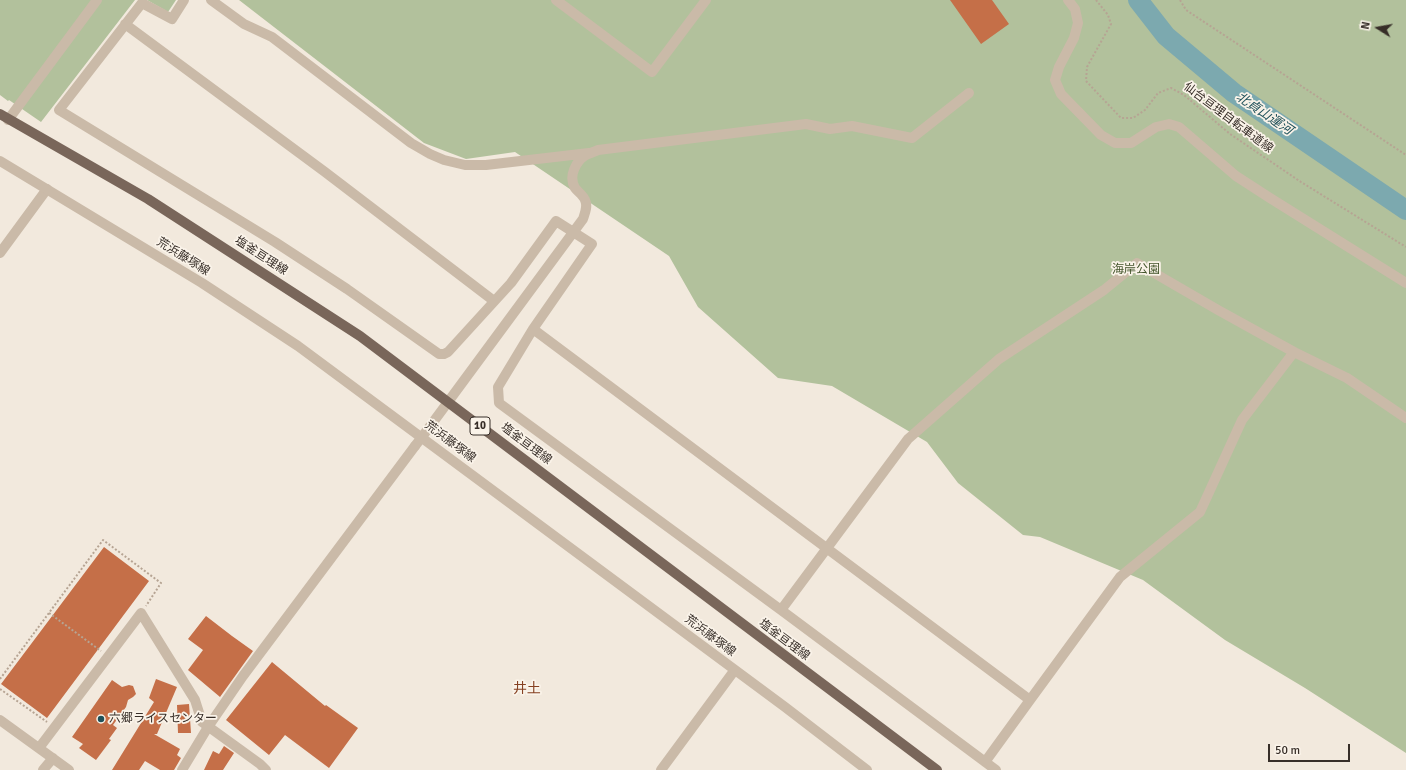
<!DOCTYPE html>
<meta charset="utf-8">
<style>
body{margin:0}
#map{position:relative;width:1406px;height:770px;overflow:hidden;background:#f2e9dd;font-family:Signika,sans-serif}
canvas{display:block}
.north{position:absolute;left:1358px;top:8px;width:40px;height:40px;-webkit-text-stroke:3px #faf3e9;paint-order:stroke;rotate:281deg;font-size:11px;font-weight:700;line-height:16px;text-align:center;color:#372e28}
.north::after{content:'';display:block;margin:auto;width:14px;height:18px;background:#372e28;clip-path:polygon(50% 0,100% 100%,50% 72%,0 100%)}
.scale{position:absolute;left:1268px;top:744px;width:82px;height:18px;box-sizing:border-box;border:2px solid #372e28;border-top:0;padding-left:5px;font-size:12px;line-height:14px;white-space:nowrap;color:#372e28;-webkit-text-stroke:3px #faf3e9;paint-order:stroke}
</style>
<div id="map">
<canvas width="1406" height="770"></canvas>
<div class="north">N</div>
<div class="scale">50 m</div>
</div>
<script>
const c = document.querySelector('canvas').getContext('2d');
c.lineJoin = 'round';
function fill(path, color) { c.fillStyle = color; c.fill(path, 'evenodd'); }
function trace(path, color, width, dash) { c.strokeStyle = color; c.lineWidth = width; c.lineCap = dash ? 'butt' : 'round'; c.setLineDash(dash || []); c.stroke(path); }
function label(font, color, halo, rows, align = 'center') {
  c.font = font + ' Signika,"Noto Sans JP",sans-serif'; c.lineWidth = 3.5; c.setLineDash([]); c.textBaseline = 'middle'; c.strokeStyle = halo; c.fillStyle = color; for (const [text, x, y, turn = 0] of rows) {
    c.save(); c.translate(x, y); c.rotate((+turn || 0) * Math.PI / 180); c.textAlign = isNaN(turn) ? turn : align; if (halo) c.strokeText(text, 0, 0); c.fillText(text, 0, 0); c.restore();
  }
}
fill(new Path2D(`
 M0 0H135L41 122 9 100 8 101 0 95Z
 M147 0H176L168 12Z
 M239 0H1406V753L1305 688 1225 640 1143 580 1040 537 1023 535 958 483 927 442 832 386 778 378 698 307 669 256 515 152 466 159 424 143Z`), '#b2c19c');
trace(new Path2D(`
 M1138 0 1166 36 1234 93 1406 210`), '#7ca9af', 20);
fill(new Path2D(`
 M950 0H992L1009 24 981 44Z
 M104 547 149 581 47 718 1 684Z
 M206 616 232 636 253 651 220 697 188 670 203 650 188 639Z
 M272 662 325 706 326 705 358 728 329 768 285 735 269 755 226 720Z
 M156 679 177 687 157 734H154L180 749 177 755 181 758 174 770H160L145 761 139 770H112L154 702 149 698Z
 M112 680 122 687 129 685 133 686 136 694 133 697 128 700 126 707 113 725 117 728 109 739 111 740 96 760 79 748 83 744 72 737Z
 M189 704 191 733H178L177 705Z
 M224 746 234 753 223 770H204L213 751 219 754Z`), '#c56f48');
trace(new Path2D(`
 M1096 0 1108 15 1111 24 1087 67 1086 81 1121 118H1133L1145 110 1158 93 1171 88 1184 95 1230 134 1301 182 1406 247
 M1180 0 1186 10 1406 155
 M49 613 101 651
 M0 679 103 540 161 583 146 606
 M0 689 47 722`), '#b6a493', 2, [2, 2]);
trace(new Path2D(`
 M184 0 172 19 142 3 59 110 275 242 347 289 439 354H444L448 352 511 283 556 221 592 244 533 329 498 387 499 403 781 610 996 770
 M211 0 244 24 272 37 411 143 430 154 444 160 465 165H486L589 153
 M556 0 652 72 706 0
 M1068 0 1075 9 1078 23 1074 38 1059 67 1055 80 1061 94 1101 135 1115 143H1131L1156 127 1169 124 1179 127 1236 176 1270 198 1406 283
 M125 24 325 172 494 301
 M0 253 47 189
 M533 329 1030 700 985 762
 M1294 352 1347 378 1406 418
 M448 402 583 219C585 213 588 206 585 200 583 195 578 192 575 188 568 176 576 161 586 155 590 153 594 152 598 150L806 124 830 129 852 126 912 138 969 93
 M781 610 908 439 999 359 1104 290 1137 263 1218 310 1294 352 1242 420 1200 512 1120 577 1030 700
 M0 720 69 770
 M39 748 141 613 195 700 202 722 260 764 266 770
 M43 770 53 758
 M661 770 734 671`), '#cabaa8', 10);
trace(new Path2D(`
 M8 120 97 0
 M0 161 202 283 298 346 785 707 867 770
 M428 429 448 402
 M182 770 208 727 243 676 415 446`), '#cabaa8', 10);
trace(new Path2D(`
 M0 114 148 199 360 336 937 770`), '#79665a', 10);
trace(new Path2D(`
 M415 446 428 429`), '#cabaa8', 10);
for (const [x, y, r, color] of [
 [101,719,4,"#1e5059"]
]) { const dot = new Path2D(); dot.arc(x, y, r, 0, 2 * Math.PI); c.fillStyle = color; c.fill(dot); trace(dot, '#faf3e9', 1.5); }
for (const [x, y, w] of [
 [480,426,20]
]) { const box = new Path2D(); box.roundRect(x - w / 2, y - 9, w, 18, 3); c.fillStyle = '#faf3e9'; c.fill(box); trace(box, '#372e28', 1); }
label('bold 11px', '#372e28', null, [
 ["10",480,426]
]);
label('12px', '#372e28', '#faf3e9', [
 ["仙台亘理自転車道線",1228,118,37],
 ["塩釜亘理線",261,256,33],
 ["荒浜藤塚線",183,257,32],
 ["荒浜藤塚線",450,442,37],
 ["塩釜亘理線",526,444,37],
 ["荒浜藤塚線",710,636,37],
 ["塩釜亘理線",784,640,37]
]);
label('12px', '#43552c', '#faf3e9', [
 ["海岸公園",1136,270]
]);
label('12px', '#372e28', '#faf3e9', [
 ["六郷ライスセンター",109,719]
], 'left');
label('italic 13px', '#1e5059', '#faf3e9', [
 ["北貞山運河",1264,114,34]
]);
label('14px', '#864122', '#faf3e9', [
 ["井土",527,689]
]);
</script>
